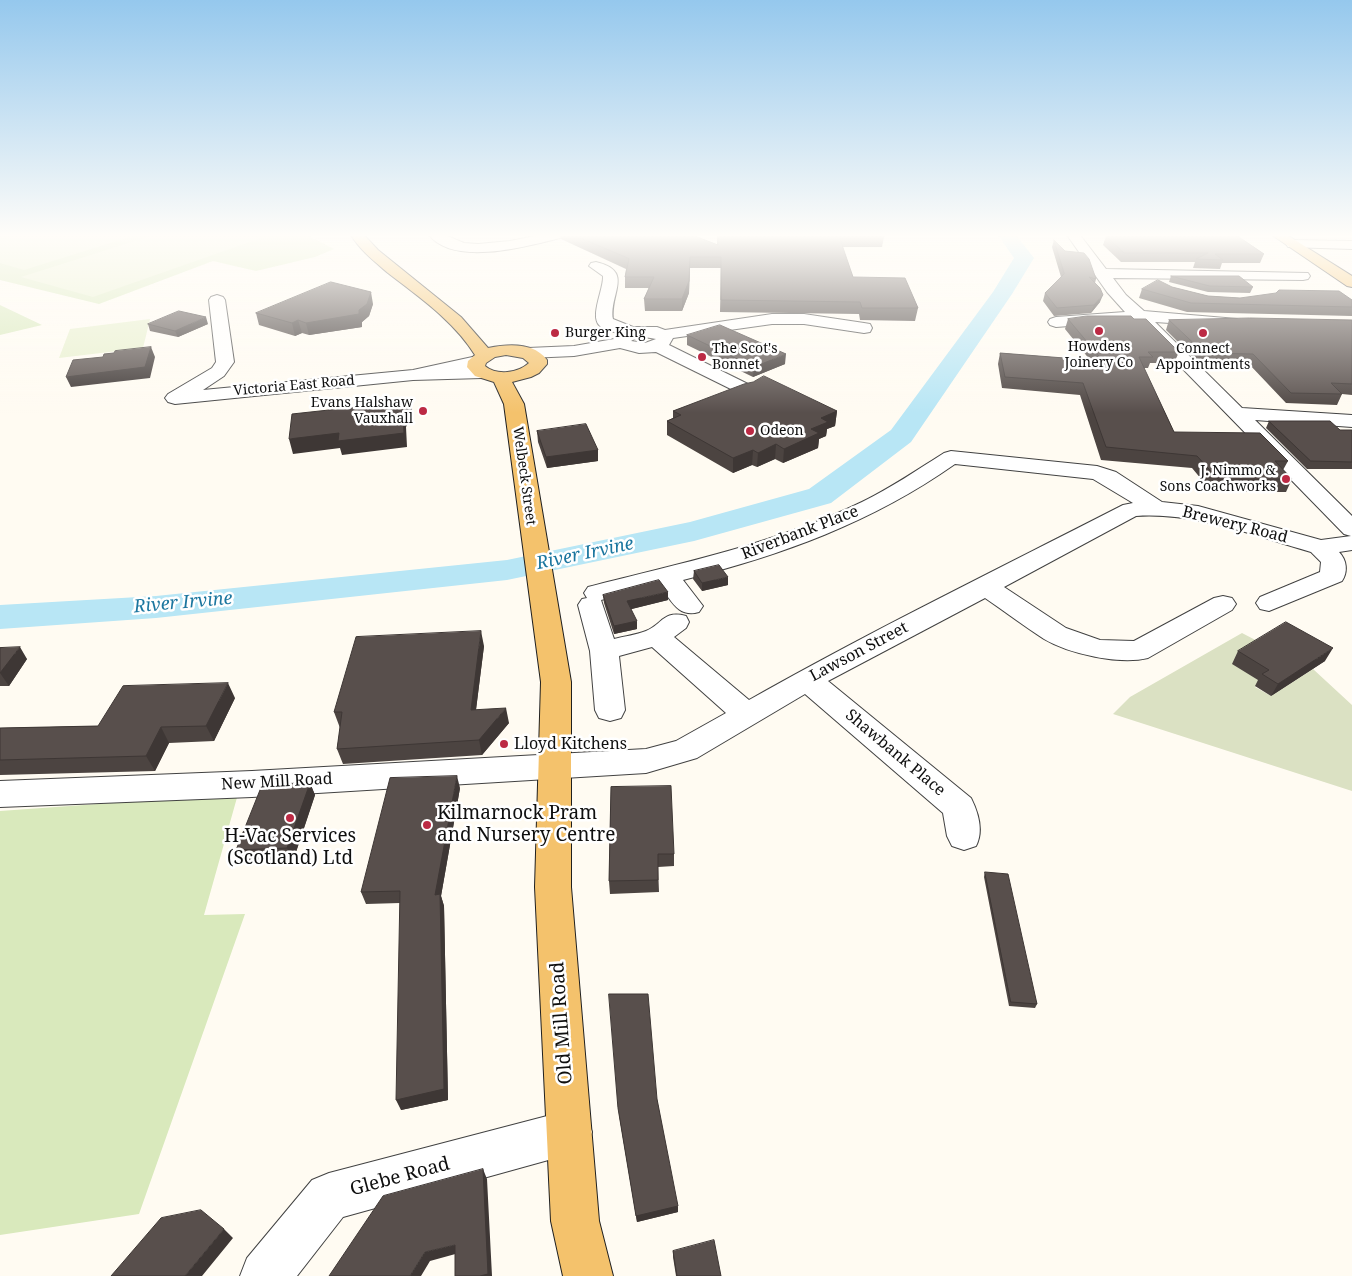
<!DOCTYPE html>
<style>
body{margin:0}
canvas{display:block;background:#fffbf2}
</style>
<canvas width="1352" height="1276"></canvas>
<script>
const c = document.querySelector('canvas').getContext('2d');
c.lineJoin = 'round';
function fill(path, color) { c.fillStyle = color; c.fill(path, 'evenodd'); }
function trace(path, color, width, dash) { c.strokeStyle = color; c.lineWidth = width; c.lineCap = dash ? 'butt' : 'round'; c.setLineDash(dash || []); c.stroke(path); }
function label(font, color, halo, rows, align = 'center') {
  c.font = font + ' "Noto Serif",serif'; c.lineWidth = 5; c.setLineDash([]); c.textBaseline = 'middle'; c.strokeStyle = halo; c.fillStyle = color; for (const [text, x, y, turn = 0] of rows) {
    c.save(); c.translate(x, y); c.rotate((+turn || 0) * Math.PI / 180); c.textAlign = isNaN(turn) ? turn : align; if (halo) c.strokeText(text, 0, 0); c.fillText(text, 0, 0); c.restore();
  }
}
fill(new Path2D(`
 M0 235H307L334 249 315 257 256 271 213 261 99 304 0 280Z
 M0 305 42 325 0 335Z
 M238 794 204 915 245 914 139 1214 0 1235V811Z`), '#d9e9bc');
fill(new Path2D(`
 M1242 633 1263 644 1262 682 1255 687 1271 696 1313 669 1352 705V791L1113 714 1130 697Z`), '#dbe1c3');
fill(new Path2D(`
 M19 235H136L24 270 0 263V240Z
 M154 235H244L261 238 93 297 21 277Z
 M150 319 143 348 59 358 70 329Z`), '#e8f0ce');
fill(new Path2D(`
 M998 235H1016L1034 258 1012 294 911 442 831 503 694 541 507 580 156 618 0 629V605L156 596 507 560 690 522 809 489 891 430 993 292 1014 258Z`), '#b8e6f5');
const minor = new Path2D(`
 M429 235H445L464 243 478 244 510 241 540 235H562L560 238C528 246 454 267 429 235Z
 M1067 235H1080L1106 269 1308 273 1310 276 1308 279 1303 280 1113 278 1126 295 1144 311 1237 319 1239 322 1237 325 1231 327 1155 322 1242 408 1352 415V427L1255 420 1352 516V550L1339 552C1347 560 1348 572 1342 581L1269 611 1260 609 1256 603 1260 597 1320 572 1321 562 1311 552C1255 536 1196 512 1136 516L1004 587 1066 628 1100 640 1134 641 1214 598 1223 596 1232 598 1236 604 1232 610 1148 658C1120 665 1069 654 1044 639 1024 626 1004 611 985 598L828 681 971 798C978 812 984 831 976 846L964 850 952 846 947 836 943 813 805 694 697 758 646 773 252 797 0 807V781L252 771 646 749 676 741 726 713 652 647 619 656 625 710 621 718 610 721 599 718 595 710 590 651 578 605 582 599 587 598 584 593 588 587C681 563 775 544 862 502 891 488 917 470 944 453L951 451 1097 466 1116 472 1162 502 1198 506 1321 540 1351 536 1344 534 1136 321 1056 327 1050 325 1048 322 1050 319 1056 317 1125 312 1107 292ZM955 464 1093 479 1133 503 1123 505C998 569 871 631 749 700L674 637 686 628 689 622 686 616C663 610 663 624 646 631 636 635 625 636 614 639L601 600 660 586C672 601 678 618 699 612L703 606 683 580C782 555 871 523 955 464Z
 M1293 240 1350 241H1352V249L1288 247 1286 244Z
 M596 262C635 271 609 294 613 319L633 327H657L665 330 772 314H804L864 323 870 324 872 328 870 332 864 333 804 324H772L673 338 669 345 752 386 754 390 752 394 745 396 656 352 639 353 620 348 574 356 528 358 522 357 519 353 522 349 528 348 574 346 614 339 617 333C612 331 602 329 599 325 590 315 604 288 603 276L589 266 591 263ZM639 336 656 339 645 343 631 341Z
 M217 295 223 297 225 300 234 362 224 376 203 390 413 370 477 356 483 357 486 361 483 365 473 368 488 369 491 373 488 377 482 378 413 380 175 404 168 402 165 398 168 394 212 368 216 362 209 300 211 297Z
 M570 1110 586 1116 592 1132 586 1148 570 1154 343 1217 297 1276H240L247 1258 312 1180 329 1173Z`);
const major = new Path2D(`
 M351 235H364L378 250 461 317 488 348C507 344 534 342 547 360V364L539 373 531 377 512 382 524 404 571 682V887L599 1221 613 1276H563L551 1221 535 887 541 682 504 404 494 382 475 376 467 367 468 361 475 355C454 321 419 297 388 273 374 261 360 250 351 235ZM506 355 523 358 529 363C518 373 497 376 485 366L486 363 495 357Z
 M1272 235H1287L1352 276V287L1347 286Z`);
trace(minor, '#424242', 2);
trace(major, '#202020', 2);
fill(minor, '#fff');
fill(major, '#f4c26c');
fill(new Path2D(`
 M561 235H692L717 245V235H883L884 237 882 247H842L853 277 918 308 915 321 860 320 859 314 720 312 721 268H690L689 293 682 311H645L644 299 649 288H625V277L626 269 561 239Z
 M1198 235H1236L1264 254 1260 263H1222L1220 269 1193 268 1195 262H1121L1103 245 1106 236H1201Z
 M1054 240 1065 251 1096 279 1095 283 1100 302 1091 313 1054 316 1043 301 1045 293 1061 277 1052 247Z
 M1171 276 1253 287 1250 293 1208 292 1169 282Z
 M1172 287 1208 296 1240 298 1352 300V316L1187 312 1139 298 1142 289Z
 M373 304 369 316 362 322V327L309 335 302 333 295 336 259 325 256 313Z
 M1068 319H1134L1179 352 1174 363H1150L1148 368H1144L1174 432 1288 461 1283 470 1292 479 1286 492H1212L1192 468 1101 460 1080 395 1002 388 998 364 1000 353 1090 360 1065 329Z
 M1169 320H1352V395L1342 394 1337 405 1286 403 1249 364H1200L1166 330Z
 M148 324H208L178 337 150 331Z
 M687 335 785 364 753 377 687 345Z
 M753 382 837 411 835 426 827 429 826 436 819 439 818 448 783 463 775 459 757 467 752 465 733 473 667 435V421L673 418V411Z
 M1269 421 1340 430H1352V469H1307L1266 428Z
 M537 431 598 450V461L547 468 538 442Z
 M694 571 728 585 702 591 693 579Z
 M603 595 668 600 631 609 637 629 614 634 604 603Z
 M484 646 476 710 509 723 482 755 343 764 337 749 340 728 334 712Z
 M0 648 27 659 9 686H0Z
 M1238 651 1325 661 1271 696 1255 686 1258 680 1232 664Z
 M235 698 214 741 169 743 155 771 0 775V728L98 726Z
 M310 783 315 795 293 861 243 862 236 850Z
 M611 787 674 854V866L658 867 659 892 610 894 609 881Z
 M460 788 441 896 444 906 448 1100 401 1110 400 903 366 904 361 892Z
 M985 872 1037 1004 1035 1008 1009 1006 984 877Z
 M609 994 657 1099 678 1212 637 1222 619 1115Z
 M673 1251 721 1276H676L673 1257Z`), '#4c4441');
fill(new Path2D(`
 M690 257 689 293 682 311V299Z
 M371 292 373 304 369 316 362 322V327L309 335 306 323 359 310Z
 M1103 295 1100 302 1091 313 1094 305Z
 M206 317 208 324 178 337 175 331Z
 M298 320 302 333 295 336 292 323Z
 M151 347 155 357 150 378 71 387 66 377Z
 M786 354 785 364 753 377 754 367Z
 M410 400 413 414 406 427 407 447 342 455 340 448 293 454 289 439 403 413Z
 M837 411 835 426 827 429 826 436 819 439 818 448 783 463 784 449 811 429 821 418Z
 M776 444 775 459 757 467 758 453Z
 M598 450V461L547 468 546 457Z
 M753 450 752 465 733 473V458Z
 M728 577V585L702 591V583Z
 M668 592V600L628 610 627 601Z
 M637 621V629L614 634V626Z
 M481 631 484 646 474 725 471 710Z
 M20 647 27 659 9 686 0 673Z
 M1333 648 1325 661 1271 696 1278 684Z
 M228 683 235 698 214 741 206 726Z
 M506 708 509 723 482 755 479 740Z
 M161 727 169 743 155 771 146 756Z
 M457 776 460 788 441 896 444 906 448 1100 401 1110 396 1100Z
 M310 783 315 795 293 861 287 848Z
 M483 1169 487 1179 492 1276H480Z
 M678 1206V1212L637 1222 636 1216Z
 M224 1229 233 1238 202 1276H185Z
 M455 1245 459 1253 430 1261 421 1276H410L425 1252Z`), '#3e3735');
const building = new Path2D(`
 M574 235H692L718 245V235H883L884 237 839 236 853 277 905 278 918 308H862L860 302 721 300V257H690L689 281 682 299H644L654 277H625L629 259Z
 M1203 235H1236L1264 254H1215L1223 260 1196 259 1208 253H1124L1106 236 1200 237Z
 M1054 240 1065 251 1084 253 1089 259 1096 279 1089 277 1100 288 1103 295 1094 305 1057 308 1045 293 1064 274Z
 M1171 276H1239L1253 287 1210 286Z
 M1158 280 1172 287 1208 296 1240 298 1276 293 1279 290 1339 291 1352 300V307L1191 303 1142 289Z
 M331 282 371 292 367 304 359 310V314L306 323 298 320 292 323 256 313Z
 M179 311 206 317 175 331 148 324Z
 M1087 316H1131L1134 319H1146L1179 352H1148L1153 357H1139L1174 432 1260 433 1288 461H1275L1292 479H1218L1197 456 1106 447 1083 383 1005 377 1000 353 1103 361 1068 319Z
 M1250 318 1352 320V384L1331 383 1342 394 1291 393 1253 354 1204 353 1169 320Z
 M720 325 786 354 754 367 687 335Z
 M151 347 145 367 66 377 73 360 103 357 104 354 114 353 115 351Z
 M764 376 837 411 821 418 828 422 811 429 819 433 784 449 776 444 758 453 753 450 733 458 667 421 681 415 673 411 744 384 753 382Z
 M393 399 410 400 403 413 404 433 338 441 339 433 289 439 292 414 375 405Z
 M1269 421H1330L1340 430H1352V462L1311 461Z
 M586 424 598 450 546 457 537 431Z
 M719 565 728 577 702 583 694 571Z
 M659 580 668 592 627 601 637 621 614 626 603 595Z
 M1286 622 1333 648 1278 684 1262 674 1269 670 1238 651Z
 M481 631 471 710 506 708 479 740 337 749 342 712H334L356 637Z
 M20 647 0 673V648Z
 M228 683 206 726 161 727 146 756 0 760V728L98 726 123 686Z
 M457 776 435 895 440 894 444 1089 396 1100 400 891 361 892 390 778Z
 M310 783 287 848 236 850 262 785Z
 M671 786 674 854H658V880L609 881 611 787Z
 M985 872 1008 874 1037 1004 1011 1002Z
 M609 994H648L657 1099 678 1206 636 1216 618 1108Z
 M483 1169 488 1274 480 1276H455V1245L425 1252 410 1276H329L383 1196Z
 M201 1210 224 1229 185 1276H111L161 1218Z
 M714 1240 721 1276H677L673 1251Z`);
fill(building, '#584f4c');
trace(building, '#3e3735', 1);
const sky = c.createLinearGradient(0, 0, 0, 413);
sky.addColorStop(0, '#95c8ed');
sky.addColorStop(0.57, '#fffdf9');
sky.addColorStop(1, '#fffdf900');
c.fillStyle = sky;
c.fillRect(0, 0, 1352, 413);
for (const [x, y, r, color] of [
 [1099,331,5,"#bc2a44"],
 [555,333,5,"#bc2a44"],
 [1203,333,5,"#bc2a44"],
 [702,357,5,"#bc2a44"],
 [423,411,5,"#bc2a44"],
 [750,431,5,"#bc2a44"],
 [1286,479,5,"#bc2a44"],
 [504,744,5,"#bc2a44"],
 [290,818,5,"#bc2a44"],
 [427,825,5,"#bc2a44"]
]) { const dot = new Path2D(); dot.arc(x, y, r, 0, 2 * Math.PI); c.fillStyle = color; c.fill(dot); trace(dot, '#fff', 2); }
label('14px', '#0f0f0f', '#fff', [
 ["Burger King",565,333],
 ["Howdens",1099,347,"center"],
 ["Joinery Co",1099,363,"center"],
 ["The Scot's",712,349],
 ["Bonnet",712,365],
 ["Connect",1203,349,"center"],
 ["Appointments",1203,365,"center"],
 ["Evans Halshaw",413,403,"right"],
 ["Vauxhall",413,419,"right"],
 ["Odeon",760,431],
 ["J. Nimmo &",1276,471,"right"],
 ["Sons Coachworks",1276,487,"right"]
], 'left');
label('14px', '#0f0f0f', '#fff', [
 ["Victoria East Road",294,386,-5],
 ["Welbeck Street",524,476,82]
]);
label('16px', '#0f0f0f', '#fff', [
 ["Brewery Road",1235,525,14],
 ["Riverbank Place",800,533,-21],
 ["Lawson Street",859,652,-28],
 ["Shawbank Place",895,753,40],
 ["New Mill Road",277,782,-3]
]);
label('16px', '#0f0f0f', '#fff', [
 ["Lloyd Kitchens",514,744]
], 'left');
label('italic 18px', '#1b769f', '#fff', [
 ["River Irvine",585,554,-12],
 ["River Irvine",183,603,-5]
]);
label('19px', '#0f0f0f', '#fff', [
 ["Kilmarnock Pram",437,814],
 ["and Nursery Centre",437,836],
 ["H-Vac Services",290,837,"center"],
 ["(Scotland) Ltd",290,859,"center"]
], 'left');
label('19px', '#0f0f0f', '#fff', [
 ["Old Mill Road",562,1023,-94],
 ["Glebe Road",400,1177,-15]
]);
</script>
